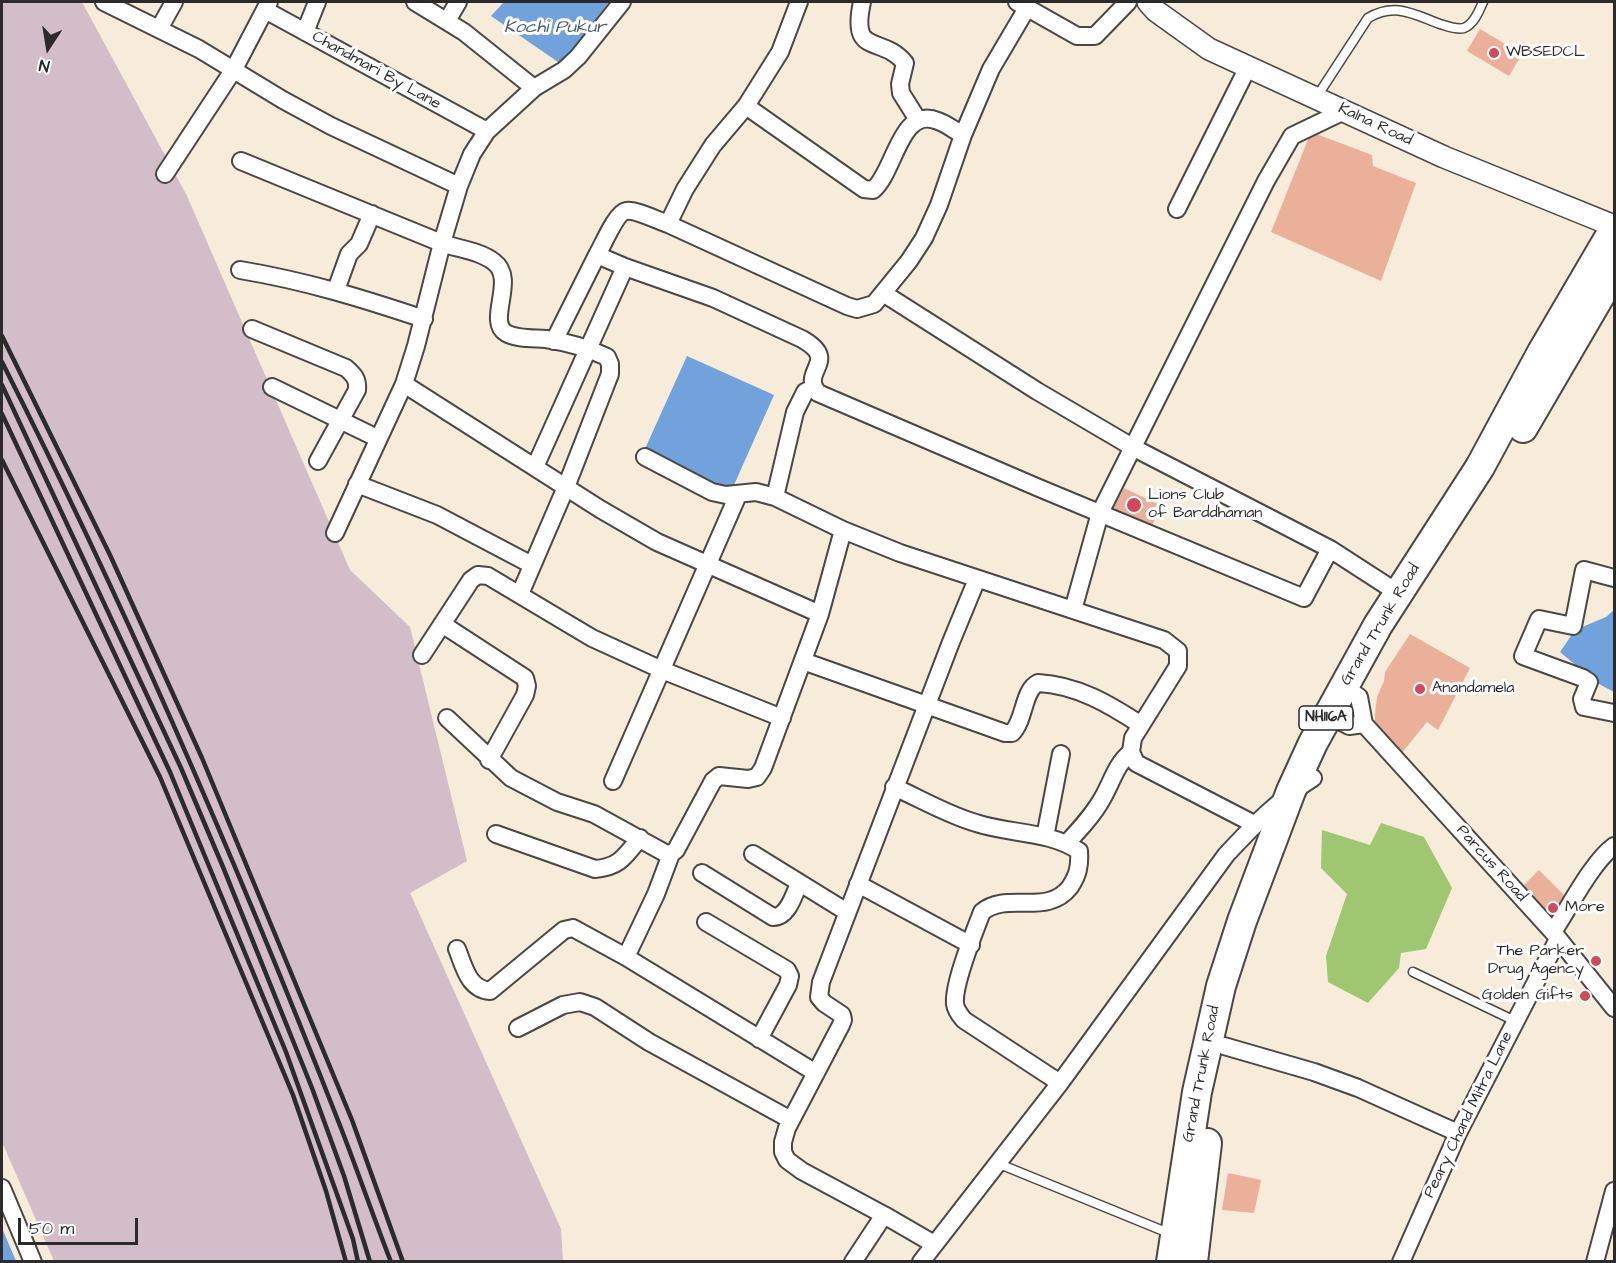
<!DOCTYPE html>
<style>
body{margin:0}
#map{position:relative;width:1616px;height:1263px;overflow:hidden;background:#f7ebd9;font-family:"Architects Daughter",sans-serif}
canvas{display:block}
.frame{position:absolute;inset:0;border:3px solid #2b2b2b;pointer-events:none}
.north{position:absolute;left:18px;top:18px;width:60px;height:60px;-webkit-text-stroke:4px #fff;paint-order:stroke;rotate:192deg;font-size:16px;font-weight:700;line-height:24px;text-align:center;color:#2b2b2b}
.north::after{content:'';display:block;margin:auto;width:21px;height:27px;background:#2b2b2b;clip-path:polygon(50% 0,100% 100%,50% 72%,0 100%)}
.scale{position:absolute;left:18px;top:1218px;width:120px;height:27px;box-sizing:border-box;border:3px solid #2b2b2b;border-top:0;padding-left:8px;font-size:18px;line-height:21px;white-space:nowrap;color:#2b2b2b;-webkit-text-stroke:4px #fff;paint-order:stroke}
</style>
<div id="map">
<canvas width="1616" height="1263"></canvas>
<div class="frame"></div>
<div class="north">N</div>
<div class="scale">50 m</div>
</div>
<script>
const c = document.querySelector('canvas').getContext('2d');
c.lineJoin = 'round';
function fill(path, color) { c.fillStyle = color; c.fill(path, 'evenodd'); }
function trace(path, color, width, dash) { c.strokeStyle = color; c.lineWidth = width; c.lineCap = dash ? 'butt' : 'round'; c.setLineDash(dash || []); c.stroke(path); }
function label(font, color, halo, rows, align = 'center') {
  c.font = font + ' "Architects Daughter",sans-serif'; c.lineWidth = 6; c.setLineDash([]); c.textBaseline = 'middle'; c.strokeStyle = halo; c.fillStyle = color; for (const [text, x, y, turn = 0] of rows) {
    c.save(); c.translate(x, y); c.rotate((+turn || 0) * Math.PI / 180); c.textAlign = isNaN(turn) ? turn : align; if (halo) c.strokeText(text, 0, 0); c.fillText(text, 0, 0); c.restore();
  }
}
fill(new Path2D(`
 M2 2H82L187 196 350 570 410 627 467 861 410 893 561 1229 563 1261H54L2 1142Z`), '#d2bdc8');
fill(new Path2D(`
 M1381 823 1424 837 1452 888 1426 949 1401 953 1399 968 1368 1003 1328 982 1326 956 1347 894 1321 868 1322 830 1370 845Z`), '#9fc671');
fill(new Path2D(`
 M504 2H609L561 64 491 16Z
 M687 356 774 395 730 494 644 451Z
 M1614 610V692L1597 683 1560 652 1575 630 1606 617Z
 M2 1228 16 1261H2Z`), '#71a2db');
fill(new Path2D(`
 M1480 29 1522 54 1509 76 1467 51Z
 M1311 132 1372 155 1373 166 1416 183 1381 281 1271 232Z
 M1124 488 1162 506 1149 531 1112 512Z
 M1410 634 1470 668 1438 730 1427 722 1400 755 1375 722V714L1377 697 1384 681 1385 672Z
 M1539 870 1570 901 1556 922 1523 886Z
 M1228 1173 1261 1180 1254 1213 1222 1210Z`), '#eab09a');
const service = new Path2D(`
 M1316 98 1368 18C1395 2 1413 14 1440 24 1447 26 1456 30 1464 28 1474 24 1479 11 1483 2
 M1413 972 1515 1021
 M997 1163 1171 1234`);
const minor = new Path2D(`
 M104 2 199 49 283 100 331 126 459 186
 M415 2 464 32 534 88
 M799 2 780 52 746 106 713 145 685 189 668 224C659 221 635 209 626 211 616 213 603 245 597 255L625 267 713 298 802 339C841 361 799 371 818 393L1039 488 1304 598 1330 549 1398 593
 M862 2C850 58 881 34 905 63L900 84 901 93 918 120
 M1017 2 1077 36H1095L1128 2
 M265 10 487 131
 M447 21 458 2
 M159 29 174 2
 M305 32 317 2
 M746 106 864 189 873 190C895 172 900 105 938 121 947 124 955 131 963 135
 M241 161C307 188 372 215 439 242 456 249 479 250 494 262 517 279 486 321 506 333 516 339 534 338 546 339 566 342 588 348 607 357L610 364V374L566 487 520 594
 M165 174 234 69 269 2
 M1177 209 1248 67
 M668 224 847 306 857 309 874 304 909 261 924 238 939 205 963 135 991 69 1027 8
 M240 270C306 281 361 298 424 319
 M336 290 349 254 359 244 372 214
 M883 293 1037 391 1134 448 1330 549
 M252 329 346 368C354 375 358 379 357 390L318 461
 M554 341 597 255
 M404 384 416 346 442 243 459 186 472 154 487 131 534 88 564 70 578 57 622 2
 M272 387 377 438
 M645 457 712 492 726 495 756 492 775 497 843 530
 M535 467 625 267
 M357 484 437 515 532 565
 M775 497 795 412 805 392 813 388
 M335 533 404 384 600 509 657 542 820 614
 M1614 578 1584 570 1573 626 1539 619 1523 656 1583 678 1589 682 1582 699 1584 707 1614 713
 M1073 610 1100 513 1266 181 1292 136 1344 111
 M442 624 525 678 527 686 525 695 489 760
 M422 655 471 580 478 575 488 576 592 638 662 670 782 718
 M803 661 1005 733H1012C1025 720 1023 690 1038 683 1077 685 1109 704 1141 725
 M1344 687 1359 697 1364 724 1553 932 1614 1008
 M1328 715 1349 726 1364 724
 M447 718 511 778 557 802 594 814 665 853 671 854 676 850 713 781 719 776 748 779 757 777 763 768 820 614 843 530 900 553 1164 640 1178 651V666L1133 738 1131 752 1136 763 1254 824
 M613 781 738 495
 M894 787C921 799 948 815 976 823 1009 834 1050 831 1079 851 1080 866 1078 875 1070 887 1047 917 1007 891 982 912 974 933 953 984 955 1004 956 1011 960 1015 964 1020L1060 1083
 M496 834 595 869C620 867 625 856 640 838
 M1045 837 1061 754
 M1067 843C1080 829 1093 815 1102 799 1112 782 1116 764 1131 752
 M753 854 847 912
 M702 873 773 917C788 917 794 895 799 883
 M858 884 971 945
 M706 922 787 970 790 976 788 985 759 1039
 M1553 932C1569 908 1592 862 1614 846
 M457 949C464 966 468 989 490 991L564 930 573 928 626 957 816 1073
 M626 957 656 894 671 854
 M518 1028 563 1005 580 1002 595 1007 649 1042 791 1120
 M1224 1046 1314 1072 1358 1088 1458 1133
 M2 1188 33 1262
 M934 1244 884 1215 802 1171 787 1160 783 1152V1142L787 1128 841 1025 843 1020 842 1015 824 1003 819 997 821 982 951 642 977 579
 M853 1262 884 1215
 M921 1262 1060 1083 1226 855C1253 826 1279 799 1313 778
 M1401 1262 1458 1133 1558 939
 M1595 1262 1614 1191`);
const tertiary = new Path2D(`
 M1148 2 1156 11 1209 49 1444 157 1614 226`);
const trunk = new Path2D(`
 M1523 428 1614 272
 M1171 1262 1197 1092 1221 986 1242 921 1291 791 1313 743 1378 625 1480 467 1542 352 1614 229
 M1193 1262 1207 1143`);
trace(service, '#4a4845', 11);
trace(minor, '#4a4845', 20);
trace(tertiary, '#4a4845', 24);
trace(trunk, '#4a4845', 32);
trace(service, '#fff', 8);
trace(minor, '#fff', 16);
trace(tertiary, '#fff', 21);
trace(trunk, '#fff', 28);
trace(new Path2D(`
 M2 336 110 555 202 758 352 1120 403 1262
 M2 362C127 609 238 865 339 1123 357 1169 373 1216 391 1262
 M2 385 181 768 223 867 312 1088 344 1176 370 1262
 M2 414 170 772 286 1052 353 1239 358 1262
 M2 460 160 777 293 1095 326 1191 346 1262`), '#2b2b2b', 4.5);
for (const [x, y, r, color] of [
 [1494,53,6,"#d1495b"],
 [1134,505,8,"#d1495b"],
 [1420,689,6,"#d1495b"],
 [1553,908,6,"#d1495b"],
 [1596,961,6,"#d1495b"],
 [1585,996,6,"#d1495b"]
]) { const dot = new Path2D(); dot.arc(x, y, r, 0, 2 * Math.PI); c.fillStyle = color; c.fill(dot); trace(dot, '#fff', 2); }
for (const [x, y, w] of [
 [1326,718,54]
]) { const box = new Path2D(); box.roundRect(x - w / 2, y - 12, w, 24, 4.5); c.fillStyle = '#fff'; c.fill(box); trace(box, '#2b2b2b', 1.5); }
label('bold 15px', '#2b2b2b', null, [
 ["NH116A",1326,718]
]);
label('16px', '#2b2b2b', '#fff', [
 ["WBSEDCL",1506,53],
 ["Lions Club",1148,496],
 ["of Barddhaman",1148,514],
 ["Anandamela",1432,689],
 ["More",1565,908],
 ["The Parker",1584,952,"right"],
 ["Drug Agency",1584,970,"right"],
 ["Golden Gifts",1573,996,"right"]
], 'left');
label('16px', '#2b2b2b', '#fff', [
 ["Chandmari By Lane",376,71,29],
 ["Kalna Road",1375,125,25],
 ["Grand Trunk Road",1381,625,-59],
 ["Parcus Road",1491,864,48],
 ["Grand Trunk Road",1202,1074,-79],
 ["Peary Chand Mitra Lane",1469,1115,-64]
]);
label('italic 18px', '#475b71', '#fff', [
 ["Kochi Pukur",555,28]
]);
</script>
